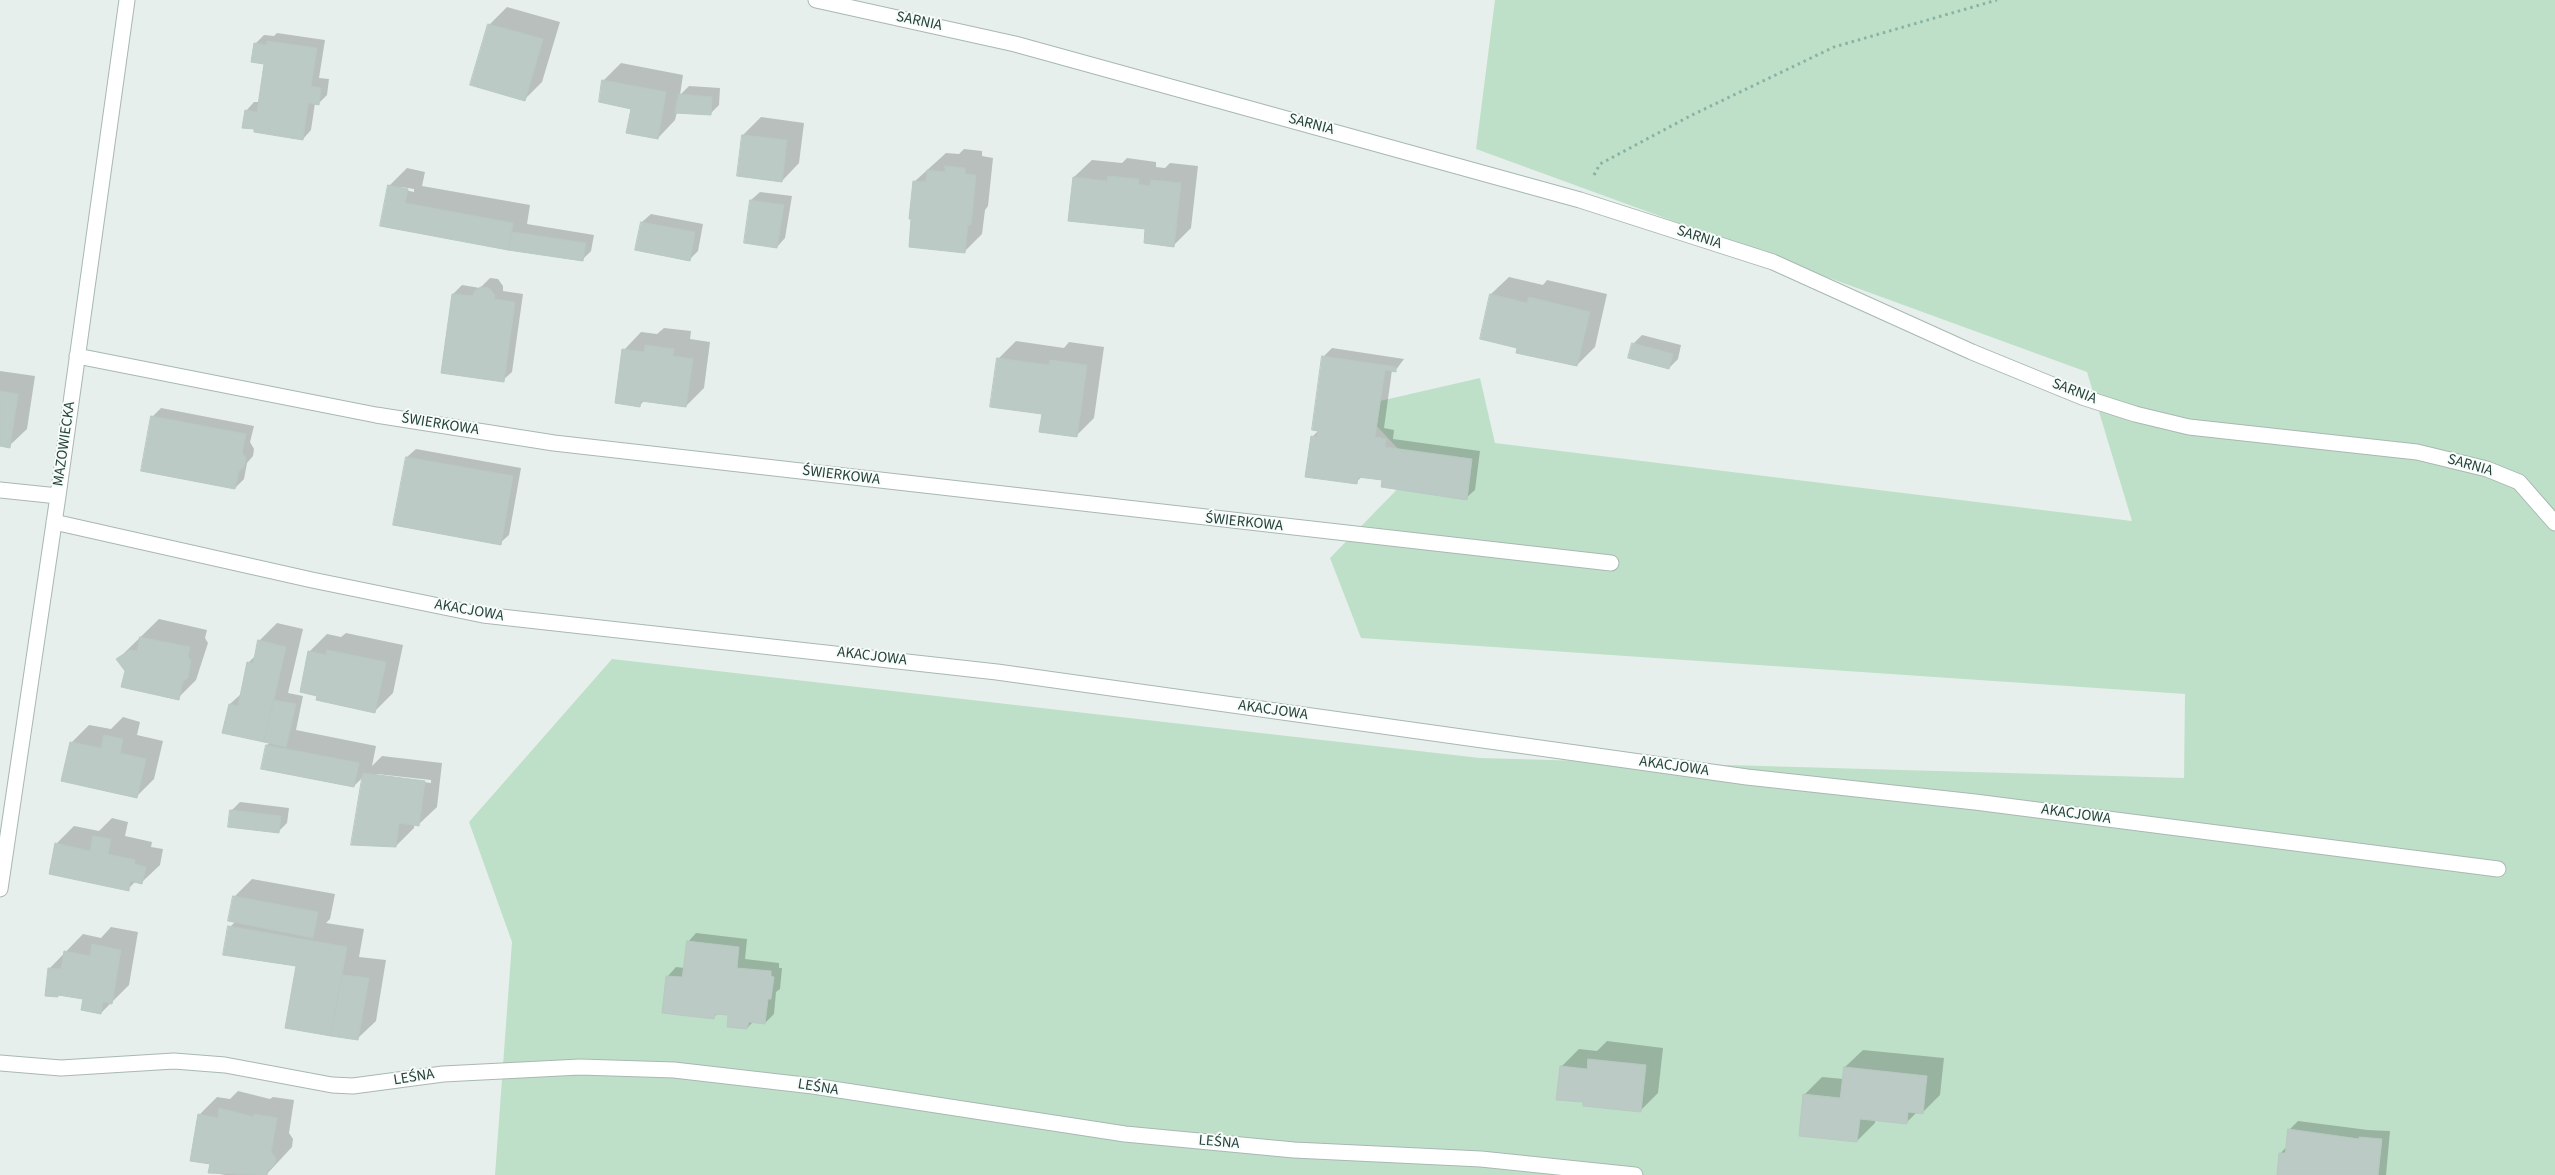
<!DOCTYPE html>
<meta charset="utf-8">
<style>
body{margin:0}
canvas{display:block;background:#e6efeb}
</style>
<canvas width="2555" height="1175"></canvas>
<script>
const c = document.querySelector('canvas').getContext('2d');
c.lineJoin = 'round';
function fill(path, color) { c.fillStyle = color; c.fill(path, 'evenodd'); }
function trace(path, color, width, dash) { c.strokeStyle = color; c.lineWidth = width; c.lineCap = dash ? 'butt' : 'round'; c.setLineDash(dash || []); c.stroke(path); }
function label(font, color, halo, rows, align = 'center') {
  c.font = font + ' "Source Sans 3",sans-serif'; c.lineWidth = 4; c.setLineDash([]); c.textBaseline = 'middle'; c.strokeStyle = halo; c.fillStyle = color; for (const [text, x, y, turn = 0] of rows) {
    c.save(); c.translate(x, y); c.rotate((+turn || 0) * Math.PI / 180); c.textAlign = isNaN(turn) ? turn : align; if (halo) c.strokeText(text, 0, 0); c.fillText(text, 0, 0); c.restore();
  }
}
fill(new Path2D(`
 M1495 0H2555V1175H495L512 942 469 822 612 659 1480 758 2184 778 2185 694 1361 638 1330 558 1417 469 1358 406 1480 378 1495 443 2132 521 2087 372 1476 149Z`), '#bfe0c8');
fill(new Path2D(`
 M507 7 560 22 542 82 524 100 489 25Z
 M277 33 325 40 319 78 329 79 327 95 318 104 315 103 311 130 303 139 256 128 246 111 254 102H260L265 63 255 44 264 35 274 36Z
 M621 63 683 75 680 95 689 86 720 88 719 105 710 114 677 112 675 120 658 138 632 108 603 81Z
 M761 117 804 123 799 163 782 181 743 135Z
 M964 149 982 151V156L993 158 988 206 985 210 982 234 964 252 914 182 946 153 959 154Z
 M1127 158 1156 162V167L1165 168 1170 163 1198 166 1191 228 1174 245 1074 177 1092 160 1122 163Z
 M407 168 425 172 422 186 530 205 527 224 594 235 591 251 582 260 509 249 382 225 389 186ZM401 187 414 189V192L401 189Z
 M760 192 792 196 785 238 777 247 751 200Z
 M651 214 703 224 698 251 689 260 642 222Z
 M1509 277 1543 285 1547 280 1607 294 1595 347 1577 365 1519 347 1491 294Z
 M490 278 498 279 503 286V291L523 294 512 372 503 380 443 372 453 294 462 285 480 288Z
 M664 328 691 331 690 339 710 342 704 388 686 406 645 400 640 405 624 350 641 332 657 334Z
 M1642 335 1681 345 1678 359 1669 368 1634 343Z
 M1016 341 1064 348 1069 342 1104 347 1094 418 1076 436 1043 413 999 358Z
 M1332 348 1404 359 1395 371 1392 370 1384 428 1394 430 1393 439 1480 451 1475 490 1466 498 1363 476 1356 482 1312 437 1319 430 1323 357Z
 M0 371 35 376 27 429 9 446 0 445Z
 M161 408 254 426 250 442 254 449 253 456 247 463 244 479 235 488 152 417Z
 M416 449 521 468 509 535 500 543 407 457Z
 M159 619 207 630 205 638 208 643 196 680 178 698 126 671 118 659Z
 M277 623 303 629 288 693 303 696 296 730 376 746 372 766 382 756 442 763 437 807 419 824H414V828L396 846 364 776 354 786 263 768 267 745 271 742 224 732 230 704 242 693 248 663 256 655 259 641ZM377 774 431 780V783L377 776Z
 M346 633 403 645 393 693 375 711 309 652 327 634 341 637Z
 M123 717 140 722 137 735 163 741 154 779 137 796 72 742 89 725 111 729Z
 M240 802 289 808 287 823 279 831 231 811Z
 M112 818 128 822 125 836 152 842 151 847 163 849 160 865 142 882 136 881 128 889 56 844 74 826 99 831Z
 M252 879 335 894 330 919 326 923 364 929 359 957 386 960 376 1021 358 1038 287 1027 298 965 230 927 236 921 234 897Z
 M111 927 138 932 129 985 101 1013 50 968 83 934 101 938Z
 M696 933 747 939 745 959 779 963V968H782L780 989 776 992 774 1014 765 1023 753 1022 747 1028 730 1014 718 1013 714 1017 668 976 676 967 685 968 688 942Z
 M1607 1041 1663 1048 1658 1093 1640 1111 1585 1101 1561 1067 1579 1049 1597 1051Z
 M1863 1050 1944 1058 1940 1095 1922 1113 1917 1112 1906 1123 1875 1120V1123L1857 1141 1804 1095 1822 1077 1844 1079 1845 1067Z
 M238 1091 270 1099 273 1097 294 1100 289 1133 293 1139 292 1147 266 1175 258 1173 256 1175H225L209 1172 211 1163 199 1115 217 1097 230 1099Z
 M2298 1121 2368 1130 2390 1131 2386 1175H2283L2280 1154 2287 1146 2289 1130Z`), '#0003');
const building = new Path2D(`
 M488 24 543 39 525 101 470 85Z
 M267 41 317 48 311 86 321 88 319 105 308 103 303 140 254 132V129L242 128 245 110 257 112 264 64 251 62 254 43 267 45Z
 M602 80 666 92 658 139 626 133 631 109 599 102Z
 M679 94 712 97 711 115 675 113Z
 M742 135 787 140 782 182 737 176Z
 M945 166 965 168V174L976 175 971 225H968L965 253 909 247 911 219H909L913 181 926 182 927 170 945 172Z
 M1108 176 1139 179 1138 184 1150 186 1151 180 1181 183 1174 247 1144 243 1145 229 1068 221 1073 177 1107 181Z
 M388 185 408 189 405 203 513 223 508 250 380 226Z
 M750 200 784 205 777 248 744 243Z
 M641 222 695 232 690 261 635 250Z
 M512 232 586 243 583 261 508 250Z
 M481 287 489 288 495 295 494 299 515 302 504 382 441 373 452 294 473 296 474 292Z
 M1490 294 1527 303 1529 297 1590 312 1577 366 1516 353 1517 348 1480 339Z
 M1632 343 1673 354 1669 369 1628 358Z
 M645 345 674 349 673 356 693 359 686 407 641 401 640 407 615 403 622 349 644 352Z
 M1322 356 1396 367V372L1385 370 1375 437 1386 439 1385 447 1472 459 1467 500 1381 487 1382 480 1358 477 1357 484 1305 477 1311 436 1317 437 1318 431 1312 430Z
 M997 358 1049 365 1050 360 1087 365 1077 437 1039 432 1042 414 990 407Z
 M0 391 18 394 10 448 0 446Z
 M151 416 246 434 242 452 246 458 244 467 239 471 235 489 141 471Z
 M406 457 513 476 501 545 393 525Z
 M140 637 190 647 188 656 191 661 188 678 183 681 179 700 121 687 125 671 116 659 130 650 137 651Z
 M258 640 286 647 264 742 222 733 229 704 238 706 247 662 253 663Z
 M327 650 386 662 375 713 316 700 317 696 300 692 308 651 326 655Z
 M274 700 296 704 286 747 264 742Z
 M104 735 123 739 120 753 146 759 137 798 61 781 70 742 101 748Z
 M266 745 359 763 354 787 261 769Z
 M363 773 425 781 419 826 399 823 396 847 351 845Z
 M230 810 281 816 279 833 228 827Z
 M93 836 111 839 108 854 135 860 134 864 146 867 142 884 130 881 129 891 49 874 55 843 90 851Z
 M233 896 318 912 313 938 228 921Z
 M228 926 347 947 331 1036 285 1028 296 966 223 955Z
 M687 941 739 947 737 968 771 971V976L774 977 771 999H768L765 1024 749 1022 747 1029 727 1027 728 1015 715 1014 714 1019 662 1013 666 976 682 977Z
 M92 944 121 950 112 1004 103 1002 101 1014 81 1010 83 999 58 995V997L45 996 48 968 61 969 64 951 90 956Z
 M342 975 369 978 358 1040 331 1036Z
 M1588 1059 1646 1065 1641 1112 1583 1106V1102L1556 1100 1560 1066 1587 1069Z
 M1844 1067 1927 1076 1923 1114 1908 1112 1907 1124 1860 1119 1857 1142 1799 1136 1803 1094 1840 1098Z
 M219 1108 254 1117V1114L277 1118 271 1152 276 1158 274 1166 268 1170 267 1175 208 1173 210 1164 190 1161 198 1114 218 1118Z
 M2288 1129 2359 1139V1137L2382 1139 2378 1175H2277L2279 1153H2285Z`);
fill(building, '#bbcac4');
trace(building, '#b8c9c2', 1);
const minor = new Path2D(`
 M816 0 1015 44 1580 200 1773 262 1972 352 2082 397 2135 414 2189 427 2417 452 2487 469 2519 482 2555 523
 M77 356 376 415 554 443 1611 563
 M0 490 58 496
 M54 522 312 580 483 615 997 672 1747 777 1975 802 2498 869
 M0 889 58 496 127 0
 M0 1063 61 1068 174 1061 225 1065 332 1085 353 1086 443 1074 580 1067 674 1070 813 1086 1125 1134 1294 1150 1481 1159 1635 1175`);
trace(minor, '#a8b8b2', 17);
trace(new Path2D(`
 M1594 175 1600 164 1692 115 1834 47 1997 0`), '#86b3a5', 3, [2.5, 4]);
trace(minor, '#fff', 15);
label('15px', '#24423a', '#f7fbf9', [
 ["SARNIA",919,22,12],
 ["SARNIA",1311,125,15],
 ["SARNIA",1699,238,18],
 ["SARNIA",2074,392,21],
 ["ŚWIERKOWA",440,425,9],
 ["MAZOWIECKA",65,444,-82],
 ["SARNIA",2470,466,16],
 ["ŚWIERKOWA",841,476,7],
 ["ŚWIERKOWA",1244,523,6],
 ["AKACJOWA",469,611,10],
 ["AKACJOWA",872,657,7],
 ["AKACJOWA",1273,711,8],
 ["AKACJOWA",1674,767,8],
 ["AKACJOWA",2076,815,8],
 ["LEŚNA",414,1078,-9],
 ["LEŚNA",818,1088,9],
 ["LEŚNA",1219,1143,5]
]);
</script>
